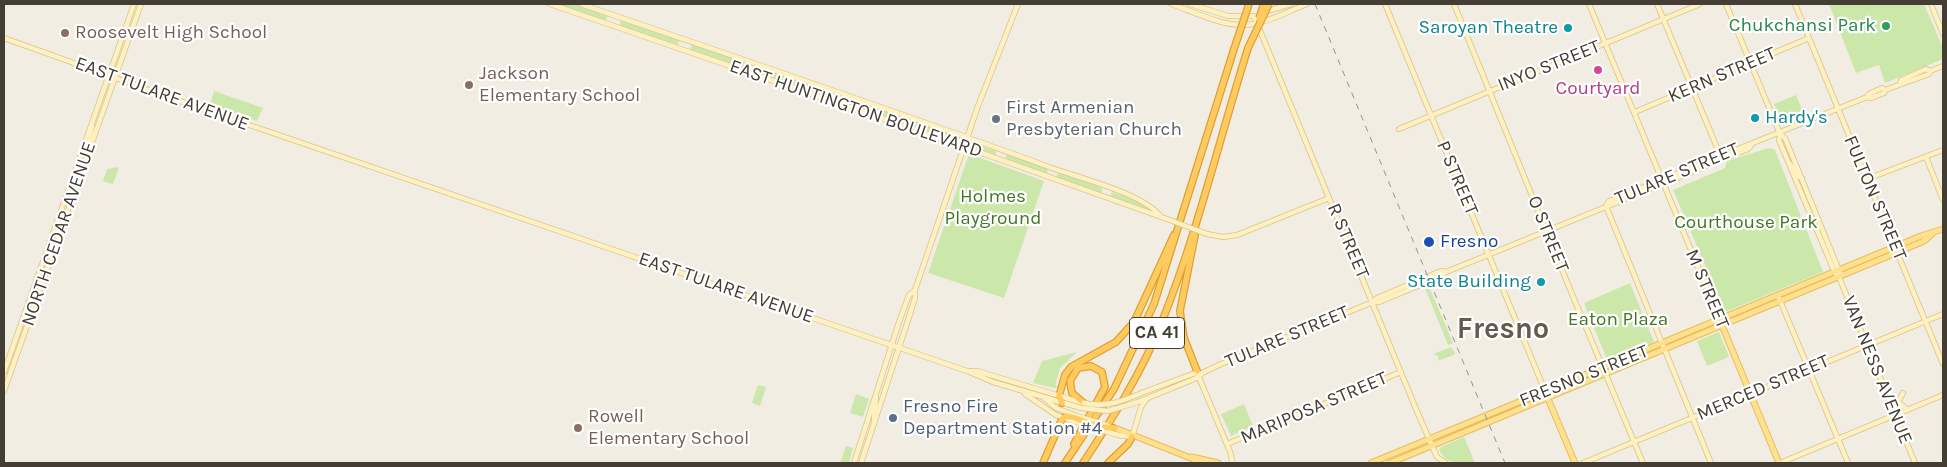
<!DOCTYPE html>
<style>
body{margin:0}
#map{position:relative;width:1947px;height:467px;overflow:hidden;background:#f2ede2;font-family:Karla,sans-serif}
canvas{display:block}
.frame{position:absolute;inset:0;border:5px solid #433d33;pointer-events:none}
</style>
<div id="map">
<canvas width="1947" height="467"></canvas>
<div class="frame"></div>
</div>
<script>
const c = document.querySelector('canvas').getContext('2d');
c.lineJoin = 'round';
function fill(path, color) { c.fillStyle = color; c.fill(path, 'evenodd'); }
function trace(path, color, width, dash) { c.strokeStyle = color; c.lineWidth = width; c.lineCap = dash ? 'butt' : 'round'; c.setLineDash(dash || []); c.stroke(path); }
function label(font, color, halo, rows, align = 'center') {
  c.font = font + ' Karla,sans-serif'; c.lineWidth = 4.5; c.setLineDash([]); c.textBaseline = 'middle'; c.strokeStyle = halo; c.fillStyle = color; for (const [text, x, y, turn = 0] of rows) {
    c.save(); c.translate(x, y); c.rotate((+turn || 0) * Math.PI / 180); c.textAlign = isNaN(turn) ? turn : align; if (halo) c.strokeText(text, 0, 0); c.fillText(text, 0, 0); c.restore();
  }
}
fill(new Path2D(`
 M555 4H576L608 16 605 21Z
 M1829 4H1924L1943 48V59L1885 83 1879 65 1856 73Z
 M621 19 679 40 678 45 620 26Z
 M692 44 751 64 749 70 690 50Z
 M764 69 822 89 820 94 761 75Z
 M214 91 263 108 257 121 210 105Z
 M836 93 893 113V119L833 100Z
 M1796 95 1805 117 1783 126 1774 104Z
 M900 116 955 135 953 139 897 122Z
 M973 144 996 151V156L972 147Z
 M1769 148 1775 150 1823 272 1725 312 1673 190 1725 168 1727 161Z
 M969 154 1044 181 1004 298 928 273Z
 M1007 154 1048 168 1047 174 1005 160Z
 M119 167 113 184 103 181 107 169Z
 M1059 172 1102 188V193L1056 177Z
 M1112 192 1139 201 1156 214 1110 197Z
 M1630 283 1654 342 1608 362 1584 303Z
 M1425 288 1430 289 1453 343 1448 345Z
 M1719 332 1729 357 1707 366 1697 341Z
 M1451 347 1455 353 1454 355 1437 361 1439 357 1433 354Z
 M1077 352 1060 368 1055 385 1058 386 1055 388 1033 383 1042 361Z
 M758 385 766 387 760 406 752 403Z
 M856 394 869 399 863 417 850 413Z
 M1244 404 1253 426 1231 436 1221 414Z
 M1464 437 1475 463C1461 463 1445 465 1439 449L1441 447Z
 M846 446 853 448 849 463H840Z`), '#cbe7aa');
const secondary = new Path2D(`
 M550 4 965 147 1167 219
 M581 4C738 58 896 111 1052 168 1080 178 1145 194 1161 217
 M1171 4C1195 12 1226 29 1253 24 1271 21 1289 11 1307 4
 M1190 4 1228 16H1254
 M1385 4 1545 391
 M1454 4 1574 299 1643 463
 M1589 4 1720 320
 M1657 4 1721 157
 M1726 4 1780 134 1785 138 1840 273
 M1795 4 1943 364
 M1931 4 1943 34
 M1264 12 1291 4
 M1254 16 1416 409 1437 457 1446 463
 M4 38 191 105 967 371 993 382 1081 408
 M1900 84 1901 80 1926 69 1930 71
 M1867 97 1869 94 1882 88 1885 90
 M1635 112 1809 38
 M1399 129 1700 4
 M1780 134 1779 140 1835 273 1839 277 1915 463
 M86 149 92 127
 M1926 157 1943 200
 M1790 164 1797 176 1802 178
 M1867 179 1943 150
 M1606 206 1609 201 1867 97 1871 98 1884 93 1885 90 1929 74 1930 71 1943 66
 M1606 206 1711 463
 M1207 234 1223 237 1237 235 1329 198
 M1779 298 1848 463
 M1373 302H1379L1442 276 1446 272 1748 149 1751 146
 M968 371H977L1083 403
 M4 372 134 4
 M1198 375 1231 454 1232 463
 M4 391 141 4
 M1144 392 1198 372
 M1903 393 1898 402 1908 410
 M1025 394 1056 415 1073 421
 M1043 397 1056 408 1077 416
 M1138 402 1199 377 1202 373 1221 364 1373 302 1377 298 1441 271 1446 272
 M874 419 876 397
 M1118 435 1132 437 1141 407 1146 400
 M1227 444 1401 372
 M854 463 899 322 909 295 915 290
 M861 463 910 314 915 298V290L978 106 1018 4
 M1583 463 1943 314
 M1780 463 1943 395`);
const primary = new Path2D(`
 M1721 323 1779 463
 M1546 394 1575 463
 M1115 428 1203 463
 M1192 457 1218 463
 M1371 463 1921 236 1943 229
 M1390 463 1898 252 1924 241 1932 234`);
const highway = new Path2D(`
 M1195 235 1180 311 1184 338 1197 371
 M1062 403 1059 396 1065 375 1071 367 1116 342 1134 322 1174 235
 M1074 444 1105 387 1102 372 1091 366 1078 368 1070 381 1072 393 1084 403
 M1043 463 1062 419 1066 416 1075 418
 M1065 463 1114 389 1154 304 1234 49
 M1083 463C1112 419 1141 374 1161 324 1197 235 1219 140 1248 48
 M1108 463 1128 444 1132 437`);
trace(secondary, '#d6c493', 6);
trace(primary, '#e5bd5d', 7);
trace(highway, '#dfa02f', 8);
trace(secondary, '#fff0bf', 4.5);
trace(primary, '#ffe08e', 5);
trace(highway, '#ffcb60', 5.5);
trace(new Path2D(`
 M1315 4 1505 463`), '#939393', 1, [6, 6]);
const secondaryBridge = new Path2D(`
 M1167 219 1207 234
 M1084 403C1107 408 1123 401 1144 392
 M1081 408 1108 411 1138 402
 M1077 416 1109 426
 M1073 421 1118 435`);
const highwayBridge = new Path2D(`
 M1259 18 1264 4
 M1248 48 1269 4
 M1234 49 1249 4
 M1075 418 1100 427 1115 428`);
trace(secondaryBridge, '#d6c493', 6, []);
trace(highwayBridge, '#dfa02f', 8, []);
trace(secondaryBridge, '#fff0bf', 4.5);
trace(highwayBridge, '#ffcb60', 5.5);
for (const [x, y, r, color] of [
 [1886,26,5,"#2e9e5b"],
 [1568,28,5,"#0f9aa8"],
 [65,33,5,"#8d6e63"],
 [1598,70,5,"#d1479c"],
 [469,85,5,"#8d6e63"],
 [1755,118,5,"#0f9aa8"],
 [996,119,5,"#6b7280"],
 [1429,242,6,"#1a4fb4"],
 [1541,282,5,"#0f9aa8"],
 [893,418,5,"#5c6f8a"],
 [578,428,5,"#8d6e63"]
]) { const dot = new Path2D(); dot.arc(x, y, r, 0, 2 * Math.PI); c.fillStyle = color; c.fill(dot); trace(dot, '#fff', 2); }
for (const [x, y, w] of [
 [1157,333,55]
]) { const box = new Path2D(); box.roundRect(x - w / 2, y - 15.5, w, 31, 4); c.fillStyle = '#fff'; c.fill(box); trace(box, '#433d33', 1); }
label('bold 18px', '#433d33', null, [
 ["CA 41",1157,333]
]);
label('19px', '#27864d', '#fff', [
 ["Chukchansi Park",1876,26]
], 'right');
label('19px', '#0d838f', '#fff', [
 ["Saroyan Theatre",1558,28],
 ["Hardy's",1765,118,"left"],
 ["State Building",1531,282]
], 'right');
label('19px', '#785e54', '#fff', [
 ["Roosevelt High School",75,33],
 ["Jackson",479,74],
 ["Elementary School",479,96],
 ["Rowell",588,417],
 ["Elementary School",588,439]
], 'left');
label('19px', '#433d33', '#fff', [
 ["INYO STREET",1549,66,-22],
 ["KERN STREET",1722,75,-23],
 ["EAST TULARE AVENUE",162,94,20],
 ["EAST HUNTINGTON BOULEVARD",856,109,19],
 ["TULARE STREET",1677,174,-23],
 ["P STREET",1457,178,67],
 ["FULTON STREET",1875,198,67],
 ["NORTH CEDAR AVENUE",59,234,-71],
 ["O STREET",1548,234,68],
 ["R STREET",1348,241,67],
 ["EAST TULARE AVENUE",726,288,19],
 ["M STREET",1707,289,67],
 ["TULARE STREET",1287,337,-23],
 ["VAN NESS AVENUE",1877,370,68],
 ["FRESNO STREET",1584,376,-22],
 ["MERCED STREET",1763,388,-23],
 ["MARIPOSA STREET",1314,408,-23]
]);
label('19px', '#b23c85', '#fff', [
 ["Courtyard",1598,89]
]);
label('19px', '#5b616d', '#fff', [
 ["First Armenian",1006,108],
 ["Presbyterian Church",1006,130]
], 'left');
label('19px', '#437526', '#fff', [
 ["Holmes",993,197],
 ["Playground",993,219],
 ["Courthouse Park",1746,223],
 ["Eaton Plaza",1618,320]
]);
label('19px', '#164399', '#fff', [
 ["Fresno",1440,242]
], 'left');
label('19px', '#4e5e75', '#fff', [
 ["Fresno Fire",903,407],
 ["Department Station #4",903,429]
], 'left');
label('bold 29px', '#665b4a', '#fff', [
 ["Fresno",1503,330]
]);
</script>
